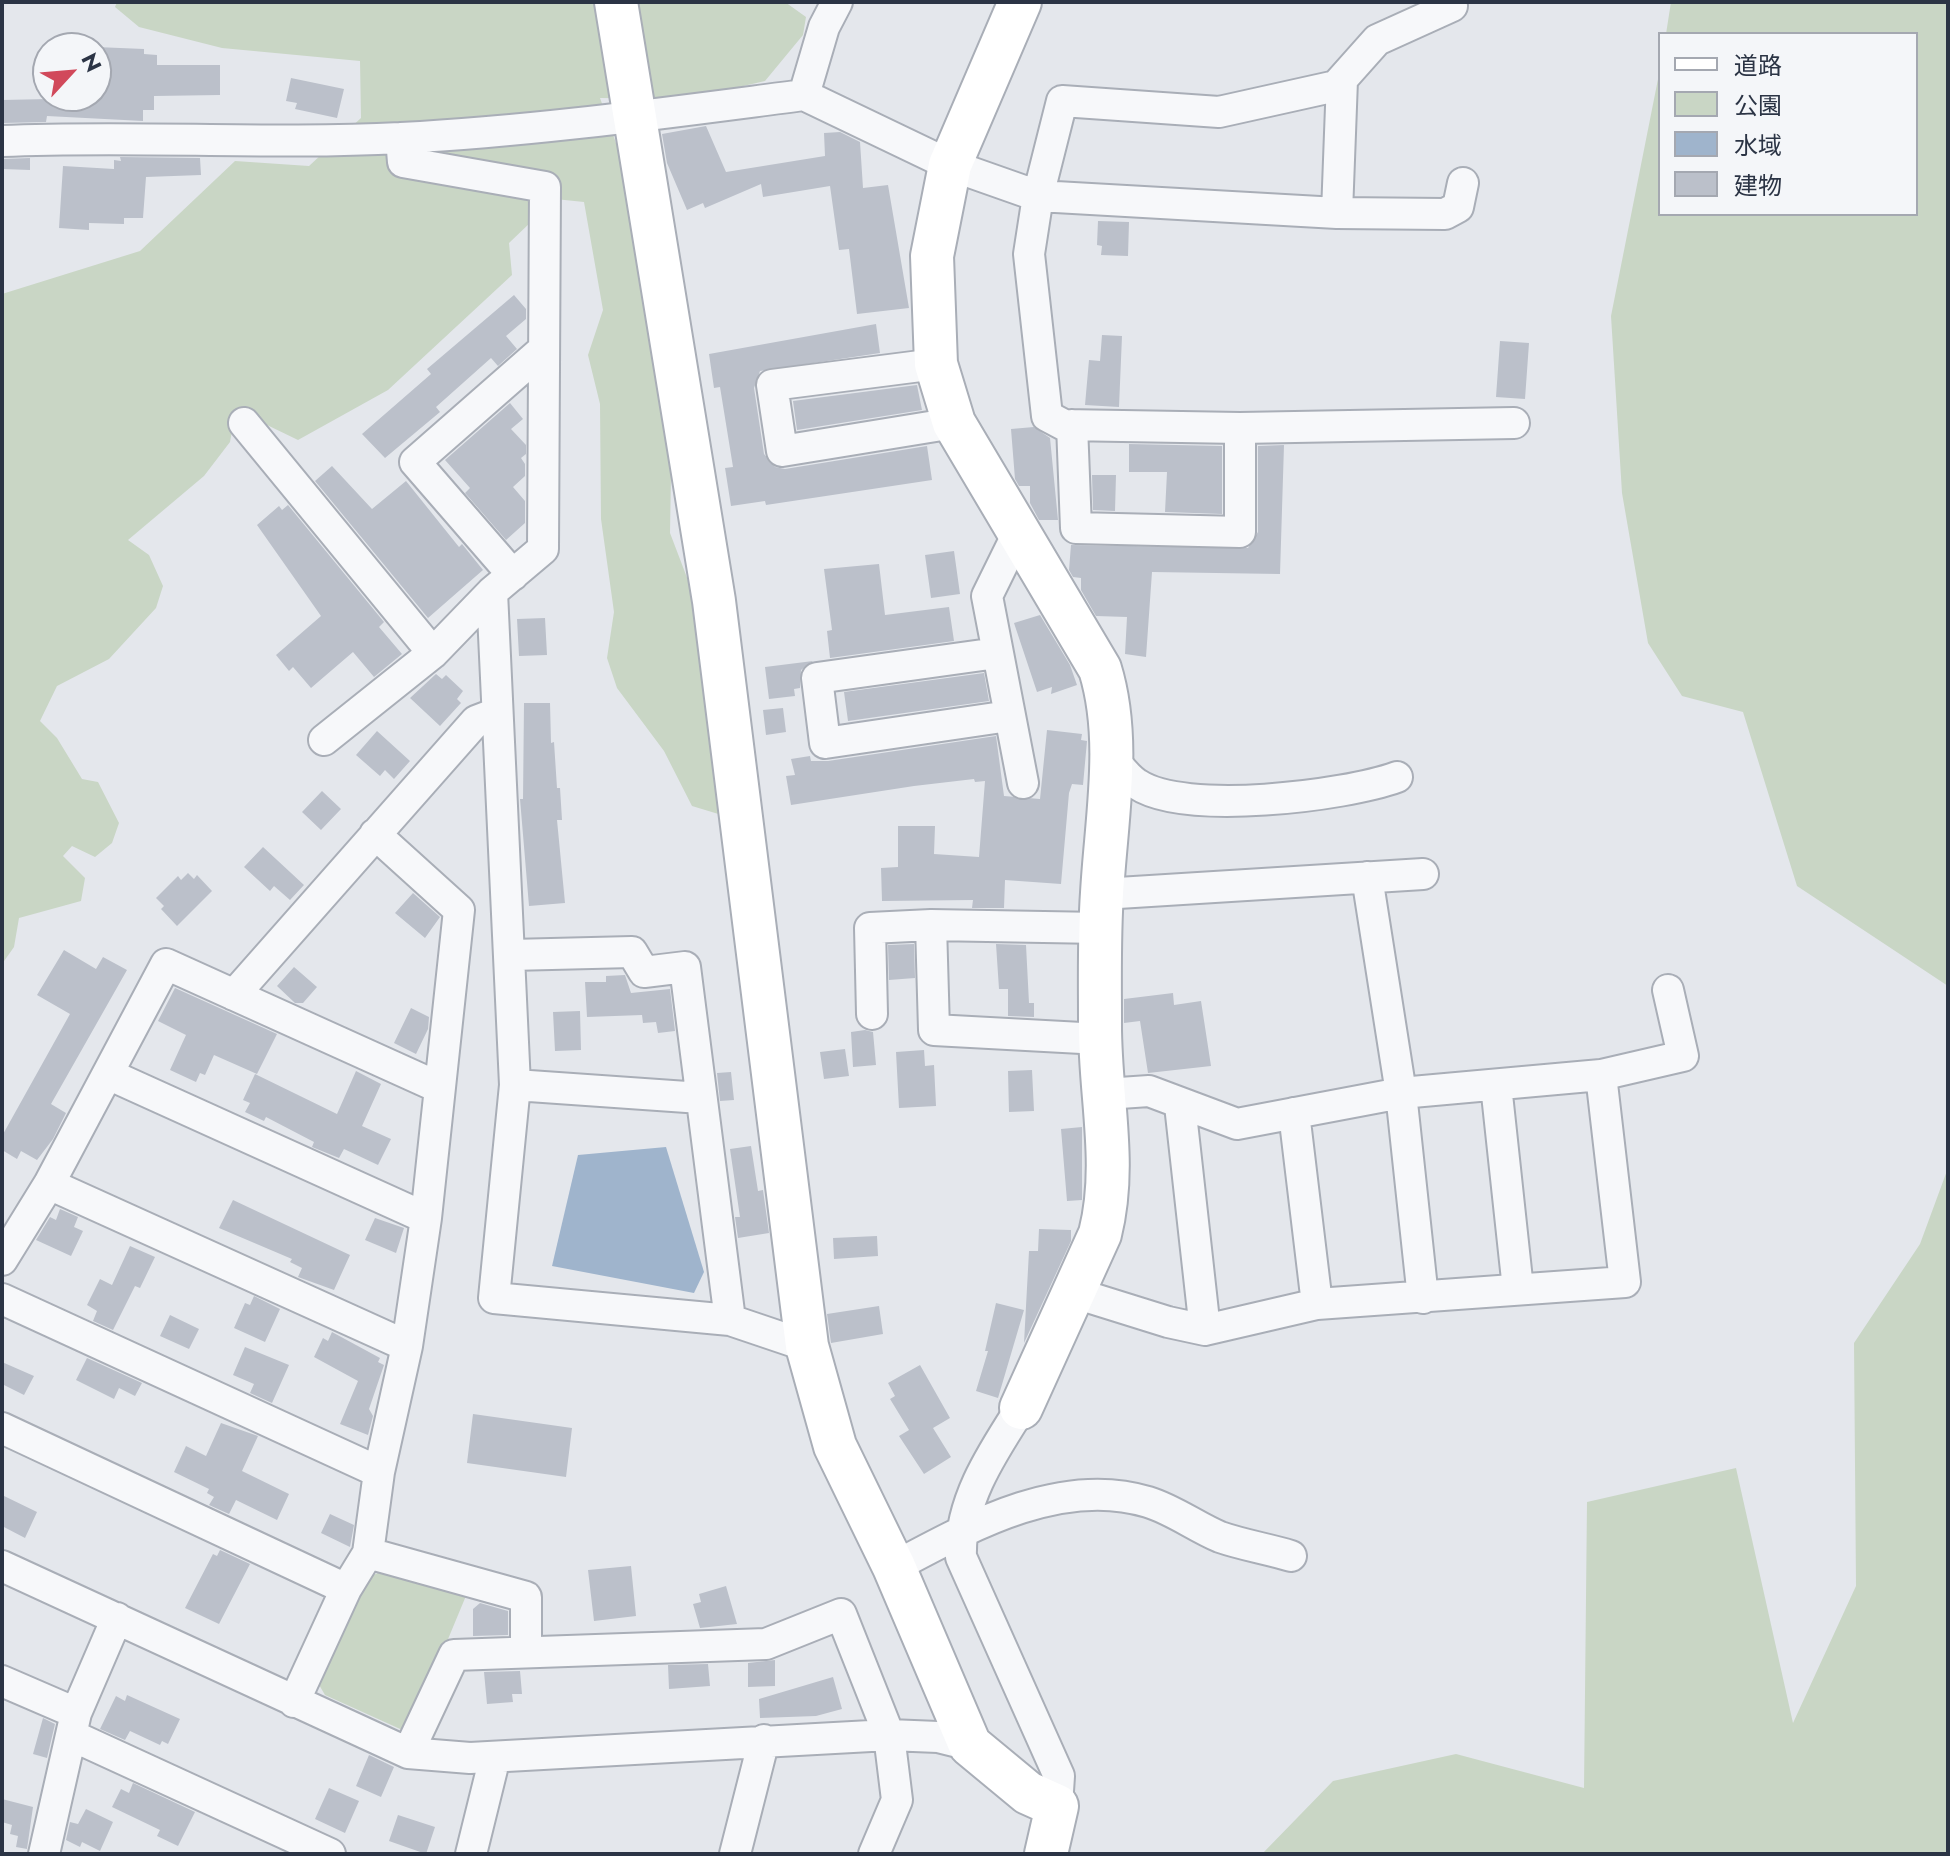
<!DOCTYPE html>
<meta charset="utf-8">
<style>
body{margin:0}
#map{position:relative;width:1950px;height:1856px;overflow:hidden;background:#e4e7ec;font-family:Jost,"Noto Sans JP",sans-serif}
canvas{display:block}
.frame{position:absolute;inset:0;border:4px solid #2b3445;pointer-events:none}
.legend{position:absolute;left:1658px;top:32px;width:260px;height:184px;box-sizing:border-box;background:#f4f6f9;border:2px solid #a4a8b1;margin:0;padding:10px 14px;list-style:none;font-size:24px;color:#2b3445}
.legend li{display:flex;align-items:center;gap:16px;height:40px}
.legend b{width:40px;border:2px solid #a4a8b1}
.north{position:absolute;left:32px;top:32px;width:80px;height:80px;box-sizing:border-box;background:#f4f6f9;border:2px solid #a4a8b1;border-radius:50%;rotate:64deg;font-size:22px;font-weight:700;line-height:32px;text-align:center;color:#2b3445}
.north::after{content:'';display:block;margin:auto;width:28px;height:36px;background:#d1495b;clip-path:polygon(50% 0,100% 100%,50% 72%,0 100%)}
</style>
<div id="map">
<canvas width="1950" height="1856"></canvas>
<div class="frame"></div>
<ul class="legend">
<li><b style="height:10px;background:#fff"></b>道路</li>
<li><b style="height:22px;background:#c9d6c5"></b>公園</li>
<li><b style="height:22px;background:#9fb4cc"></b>水域</li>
<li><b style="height:22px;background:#bbc0ca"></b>建物</li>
</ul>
<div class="north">N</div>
</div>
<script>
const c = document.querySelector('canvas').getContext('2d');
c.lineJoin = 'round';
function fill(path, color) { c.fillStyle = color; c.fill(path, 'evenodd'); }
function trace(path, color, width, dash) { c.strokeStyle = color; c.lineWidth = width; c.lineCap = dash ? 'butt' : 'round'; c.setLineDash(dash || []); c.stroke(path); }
fill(new Path2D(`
 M117 2H785L806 17 803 35 765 81 687 99 600 98 627 174 672 414 670 533 702 617 725 816 692 806 664 751 617 688 607 658 614 612 601 519 600 404 588 355 603 310 584 202 555 199 509 243 512 275 388 390 298 440 236 410 230 442 204 476 128 540 149 555 163 586 156 608 109 659 57 686 40 721 57 738 82 779 98 782 119 823 112 843 95 857 72 846 63 856 85 878 81 901 19 918 14 947 2 964V294L140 251 235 161 309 166 361 118 360 61 222 48 139 27 115 7Z
 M1671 2H1948V986L1797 886 1743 712 1682 696 1648 643 1622 493 1611 316 1660 69V214H1916V34H1666Z
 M1948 1168V1854H1262L1333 1781 1456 1754 1584 1788 1587 1502 1736 1468 1793 1723 1856 1586 1854 1343 1920 1244Z
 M391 1567 468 1591 409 1733 325 1695 318 1683 367 1578Z`), '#c9d6c5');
fill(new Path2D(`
 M666 1147 704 1272 694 1293 552 1266 578 1155Z`), '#9fb4cc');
fill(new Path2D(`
 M96 47 144 49V54L157 55V65H220V95L154 96V110H143V121L47 116 46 122 2 123V100L96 98Z
 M291 78 344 89 337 118 295 109 297 103 286 101Z
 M706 126 726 172 825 156 824 133 840 132 860 142 863 188 888 185 909 308 857 314 849 249 839 250 830 186 763 197 761 184 705 208 703 203 687 210 667 163 662 134Z
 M120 157 200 158 201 175 146 177 143 218H124V224L89 223V230L59 228 63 166 114 169V160L121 161Z
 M30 158V170L2 169V159Z
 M1098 221 1129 222 1128 256 1101 255 1102 246 1097 245Z
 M514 295 526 309V319L506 336 517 349 498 366 491 358 436 407 440 412 385 458 362 434 431 374 427 369Z
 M876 324 880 353 760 371 754 388 764 454 775 467 785 469 927 446 932 480 766 505 765 501 731 506 725 468 733 467 720 387 714 388 709 354Z
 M1102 335 1122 336 1119 407 1085 405 1089 360 1100 361Z
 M1500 341 1529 343 1525 399 1496 397Z
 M917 385 922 410 797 430 793 401Z
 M510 403 523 419 511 429 526 445V454L521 458 525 464V476L513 487 525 501V523L506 540 465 493 470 488 445 460Z
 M1034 427 1050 438 1058 520H1039L1030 503V486H1019L1015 479 1011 429Z
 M1129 444 1222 446V514L1165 512 1167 472H1129Z
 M1284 445 1280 574 1152 572 1146 657 1125 654 1127 617 1096 616 1081 590V578L1073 577 1069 570 1071 545 1248 548 1258 532V446Z
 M332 466 372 509 406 481 459 547 462 544 483 570 428 618 315 481Z
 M1092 475H1116L1115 511 1093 510Z
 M288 505 384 622 379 627 402 654 374 677 353 652 311 688 293 667 289 671 276 655 321 616 257 525 279 506 282 510Z
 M954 551 960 594 931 598 925 555Z
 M879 564 885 615 949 607 954 641 830 658 827 631 832 630 824 569Z
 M1040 615 1070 665 1077 685 1051 694 1052 687 1037 692 1014 623Z
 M545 618 547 655 519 656 517 619Z
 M813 661 801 670 800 688 794 689 795 696 769 699 765 667Z
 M984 673 989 701 848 721 844 692Z
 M436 674 442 679 446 675 463 691 457 699 461 703 440 726 410 698Z
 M524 703H550L551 743 554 742 557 788H560L562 820H557L565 903 529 906 520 799H523Z
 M783 708 786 732 766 735 763 710Z
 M1047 730 1082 734 1081 740 1087 741 1083 785 1072 784 1069 793 1061 884 1005 880 1004 908H972L973 900 882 901 881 868 898 867V826H935L934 854 979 857 985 781 975 782 974 779 914 786 791 805 786 776 795 775 791 759 810 756 811 761H828L996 736 1004 796 1040 799Z
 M377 731 410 761 394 779 385 770 380 776 356 755Z
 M322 791 341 809 321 830 302 812Z
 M263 847 304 885 290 900 274 886 270 891 244 867Z
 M188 873 194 879 197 875 212 891 177 926 161 909 164 906 156 898 178 876 181 880Z
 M413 893 440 917 425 938 395 913Z
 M914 944 915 978 889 980 888 945Z
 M996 944 1026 945 1029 1003H1034V1017L1008 1016V989H999Z
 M64 950 96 969 103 957 127 970 51 1104 66 1113 53 1139 37 1160 21 1151 17 1159 2 1150V1136L70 1014 37 995Z
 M294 967 317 987 303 1003H295L277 986Z
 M625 975 631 993 670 989 675 1031 658 1033 656 1022 643 1023 642 1015 587 1017 585 982H606V976Z
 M175 988 277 1034 257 1074 214 1055 205 1075 200 1073 196 1082 170 1070 186 1035 158 1021Z
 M1173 993 1174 1005 1201 1001 1211 1066 1148 1073 1140 1021 1124 1023V999Z
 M411 1008 429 1017 428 1029 416 1054 394 1043Z
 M580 1011 581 1050 555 1051 553 1012Z
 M865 1030 873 1032 876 1065 853 1067 851 1032Z
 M845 1049 849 1076 824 1079 820 1052Z
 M924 1050 925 1066 934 1065 936 1106 899 1108 896 1052Z
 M1032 1070 1034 1111 1009 1112 1008 1071Z
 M356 1071 381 1084 362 1126 391 1139 378 1165 344 1149 339 1158 312 1147 314 1142 266 1117 264 1121 245 1112 250 1103 243 1100 255 1074 337 1114Z
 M731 1072 734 1100 720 1101 717 1073Z
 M1082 1127V1200L1067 1201 1061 1129Z
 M751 1146 758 1191 763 1190 769 1233 738 1238 735 1217H740L730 1149Z
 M233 1200 350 1255 334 1290 298 1277 302 1268 290 1262 292 1259 219 1228Z
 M60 1209 78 1217 74 1227 83 1231 71 1256 36 1240 50 1217 56 1220Z
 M375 1218 404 1228 396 1253 365 1240Z
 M1039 1229 1071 1230V1241L1024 1343 1029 1251H1038Z
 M877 1236 878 1256 834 1259 833 1238Z
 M130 1246 155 1257 140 1288 135 1286 113 1330 93 1321 97 1311 87 1305 100 1279 112 1285Z
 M254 1296 280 1309 265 1342 234 1328 245 1303 250 1305Z
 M996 1303 1024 1310 998 1398 976 1391 988 1351H985Z
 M879 1306 883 1334 831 1343 827 1314Z
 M170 1315 199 1329 189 1349 160 1336Z
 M332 1332 380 1358 378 1362 384 1365 369 1409 373 1416 368 1435 340 1424 358 1381 314 1357 323 1338 328 1341Z
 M245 1347 289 1365 272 1403 250 1393 254 1384 233 1375Z
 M87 1358 142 1383 135 1396 119 1388 114 1399 76 1380Z
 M2 1362 34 1376 24 1395 2 1384Z
 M920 1365 950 1418 933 1428 951 1457 924 1474 899 1436 909 1430 890 1399 895 1396 888 1383Z
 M473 1414 572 1428 566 1477 467 1463Z
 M221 1423 258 1436 242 1471 289 1494 277 1520 236 1500 229 1514 209 1505 214 1497 207 1493 209 1489 174 1472 186 1446 206 1456Z
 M2 1495 37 1512 25 1538 2 1526Z
 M330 1514 354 1525 350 1547 321 1533Z
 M220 1550 250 1564 219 1624 185 1608 213 1554 217 1556Z
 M631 1566 636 1616 594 1621 588 1570Z
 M726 1586 737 1624 700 1628 693 1604 701 1602 699 1594Z
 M480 1603 508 1611V1635L473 1636V1609Z
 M775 1660V1686L748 1687V1663Z
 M708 1664 710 1686 669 1689 668 1665Z
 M520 1671 522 1694H512L513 1702 487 1704 484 1672Z
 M833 1677 842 1709 816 1716 760 1718 759 1699Z
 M127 1695 180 1719 168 1744 162 1741 160 1745 130 1731 125 1740 100 1729 116 1696 125 1701Z
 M43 1718 55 1724 47 1758 33 1754Z
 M369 1755 394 1767 381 1797 356 1786Z
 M133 1783 195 1812 178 1846 157 1836 160 1830 112 1807 121 1789 129 1793Z
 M329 1788 359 1801 345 1833 315 1819Z
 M2 1799 33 1807 27 1849 16 1847 18 1836 10 1834 12 1825 2 1822Z
 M86 1809 113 1822 100 1851 82 1842 80 1847 66 1840 70 1822 78 1824Z
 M398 1815 435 1827 426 1854 389 1841Z`), '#bbc0ca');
const street = new Path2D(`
 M804 95 950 165 1038 196 1337 213 1445 214 1458 207 1463 183
 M2 141C135 135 268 145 401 138 536 131 671 112 804 95L824 27 837 2
 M1337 213 1342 80
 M936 364 772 385 782 451 954 423
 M244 423 433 653
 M1072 425 1076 528 1240 532V428L1064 425 1047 416 1029 254 1038 196 1062 101 1219 112 1336 86 1377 40 1452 6
 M1240 428 1514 423
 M1018 533 987 596 1023 783
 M513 575 415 462 544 349
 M492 592 515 1085 494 1298 730 1320 807 1346
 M997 653 817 678 825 743 1009 716
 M324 740 433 653 492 592 543 549 545 187 403 162 401 138
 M1111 757C1119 766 1127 778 1137 784 1184 816 1345 796 1397 777
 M1367 877 1401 1093 1423 1298
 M1102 894 1423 874
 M931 925 934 1030 1100 1039
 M511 955 632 952 644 972 685 967 730 1320
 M234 995 476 721 497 713
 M872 1014 870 928 931 925 1100 928
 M108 1074 426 1218
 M1601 1075 1683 1056 1668 990
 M515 1085 701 1098
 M1496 1085 1518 1289
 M1180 1105 1205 1330
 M1294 1113 1317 1304
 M49 1184 407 1346
 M2 1260 49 1184 166 964 438 1087
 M1075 1293 1168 1322 1205 1330 1317 1304 1625 1282 1601 1075 1401 1093 1237 1124 1149 1091 1105 1094
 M2 1299 379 1472
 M1021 1408C992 1453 959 1502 961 1557L1059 1776 1057 1806
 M2 1428 346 1589
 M368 1553 526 1597V1652
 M2 1566 408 1753 470 1758 889 1735 938 1737 970 1745
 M894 1567C969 1527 1061 1475 1148 1502 1174 1510 1196 1527 1220 1537 1243 1545 1268 1549 1291 1556
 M2 1681 76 1713
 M294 1702 346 1589 368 1553 379 1472 407 1346 426 1218 459 910 375 834
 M73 1736 330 1854
 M408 1753 454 1655 766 1644 841 1614 889 1735 897 1800 874 1854
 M44 1854 76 1713 117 1618
 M471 1854 495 1757
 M735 1854 764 1740`);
const secondary = new Path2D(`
 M616 2 714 601 807 1346 835 1446 894 1567 970 1745 1028 1793 1057 1806 1046 1854
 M1020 2 950 165 932 256 936 364 954 423 1100 669C1122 740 1106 820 1102 893 1099 936 1100 979 1100 1021 1099 1093 1118 1163 1100 1234L1021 1408`);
trace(street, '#a9aeb7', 34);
trace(secondary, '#a9aeb7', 46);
trace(street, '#f7f8fa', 30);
trace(secondary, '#fff', 42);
</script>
